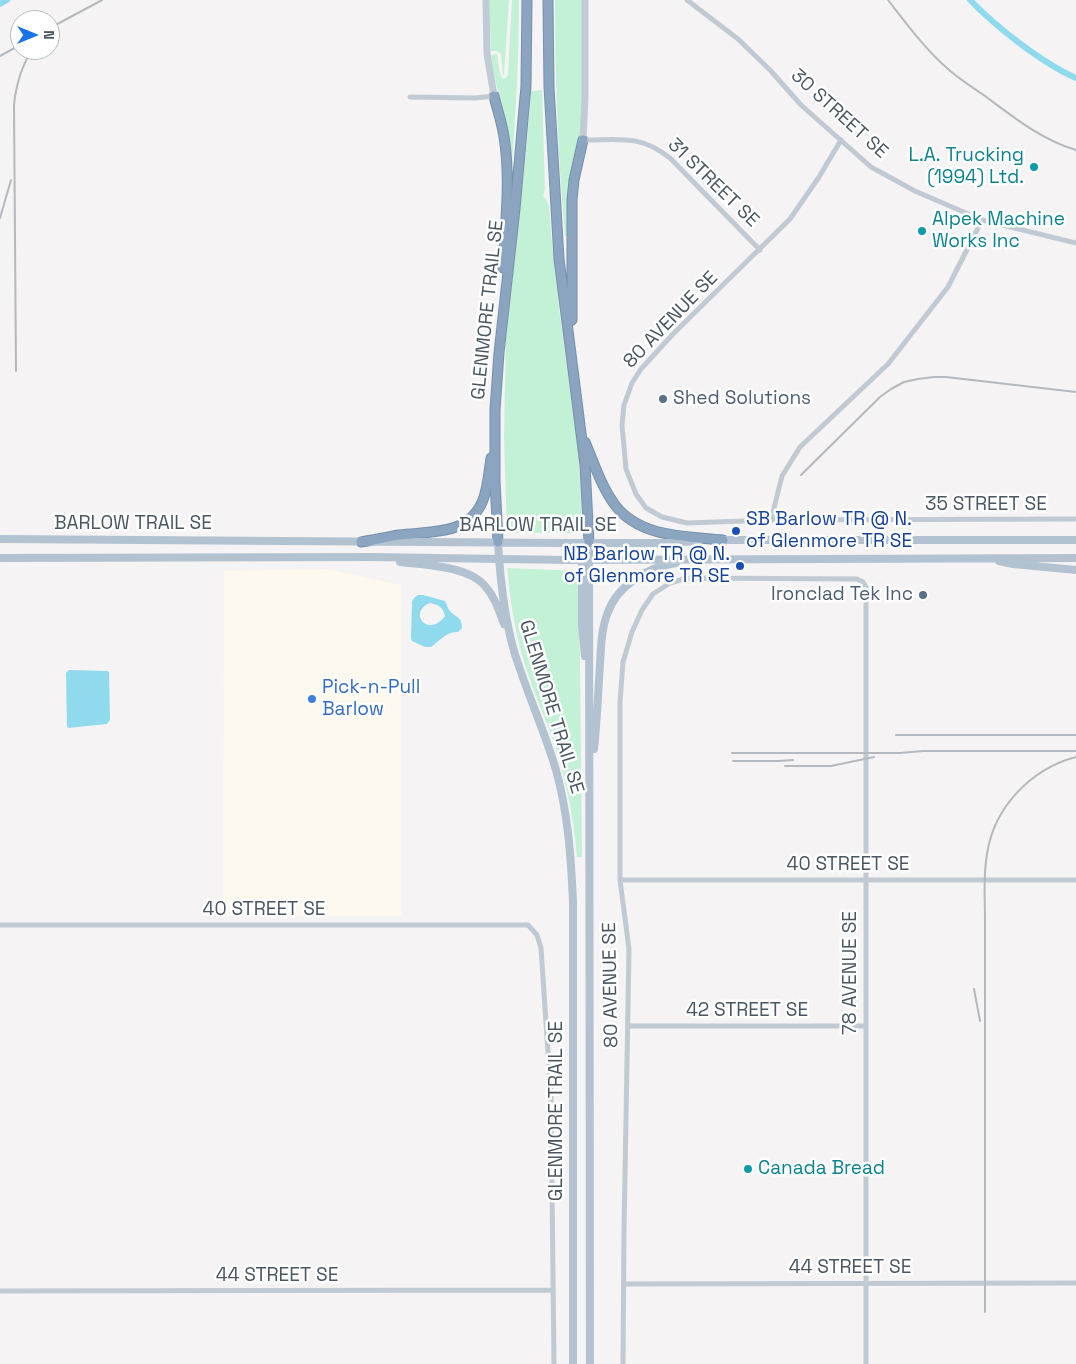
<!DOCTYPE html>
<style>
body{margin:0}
#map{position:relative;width:1076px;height:1364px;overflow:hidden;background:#f5f3f3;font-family:"Space Grotesk",sans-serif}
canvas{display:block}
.north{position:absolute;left:10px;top:10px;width:50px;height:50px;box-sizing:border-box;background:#fff;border:1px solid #b7bbc0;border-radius:50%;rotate:90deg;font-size:14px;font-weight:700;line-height:20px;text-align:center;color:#4a5661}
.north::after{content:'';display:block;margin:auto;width:18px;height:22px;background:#1a73e8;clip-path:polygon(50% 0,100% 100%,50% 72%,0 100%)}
</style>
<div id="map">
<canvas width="1076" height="1364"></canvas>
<div class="north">N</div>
</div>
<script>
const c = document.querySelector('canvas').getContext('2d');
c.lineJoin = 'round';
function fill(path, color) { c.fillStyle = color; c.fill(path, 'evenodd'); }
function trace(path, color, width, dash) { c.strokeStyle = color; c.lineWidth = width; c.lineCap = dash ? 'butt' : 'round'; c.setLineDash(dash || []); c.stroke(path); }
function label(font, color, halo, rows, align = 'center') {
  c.font = font + ' "Space Grotesk",sans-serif'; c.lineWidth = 5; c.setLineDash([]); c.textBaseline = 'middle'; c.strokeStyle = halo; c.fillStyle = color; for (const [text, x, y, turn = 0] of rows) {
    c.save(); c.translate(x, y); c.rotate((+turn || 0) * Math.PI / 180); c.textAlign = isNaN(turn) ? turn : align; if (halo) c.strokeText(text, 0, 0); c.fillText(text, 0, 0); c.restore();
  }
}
fill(new Path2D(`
 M326 569 401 585V916H223L224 571Z`), '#fdf9ef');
fill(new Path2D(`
 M489 0H509L504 75 503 74 501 54 497 51H491Z
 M512 0H519C519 55 516 109 512 164L509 163 505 121 493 71 491 55 497 54C499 62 498 73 503 79L506 78 508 74Z
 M555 0H582V105L580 137 568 200 567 236H565C558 157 555 79 555 0Z
 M542 90 545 189 543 196 546 199 549 206 552 244 560 316 579 457 582 532 581 533H507L504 436 506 338 523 181 530 110 531 91Z
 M507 568 579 571 582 857H577C574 816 565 776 552 737 542 710 530 683 522 655 514 626 510 598 507 568Z`), '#c3f1d5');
fill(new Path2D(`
 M418 595H423L445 601C447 604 448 610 451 612 457 618 462 617 462 628L458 632C446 631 440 641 431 647H425L412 641 411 638 412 602 414 598ZM430 603C439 605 443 607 445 616 428 639 407 612 430 603Z
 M69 670 107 671 109 672 110 720 107 724 68 728 67 726 66 673Z`), '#90daee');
trace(new Path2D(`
 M970 0C996 27 1042 63 1076 78
 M0 4 7 0`), '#90daee', 6);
const highway = new Path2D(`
 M548 0 549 87 559 259 585 465 589 543
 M494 96C497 109 502 123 504 137 511 180 505 225 503 268
 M572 320V200L574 180 583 140
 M585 442C594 463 601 486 615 505 640 538 686 536 723 540
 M361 542C374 540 386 537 399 535 430 531 469 536 483 500 488 487 489 471 491 458
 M498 542 495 480V410L499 353 515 209 526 86 527 0`);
trace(highway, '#7690ad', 11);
trace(new Path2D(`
 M687 0 738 39 770 70 801 105 871 167 915 191 982 220 1076 243
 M410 97 475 98 494 96
 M583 140C619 140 640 134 670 158L760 250
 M841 140 819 177 790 219 673 334 641 369 632 383 624 405 622 425 626 469 636 494 646 508 662 517 687 523 771 520 1076 519
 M771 520 782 476 800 447 888 364 948 287 982 220
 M620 880H1076
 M0 925H528L537 935 541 948 551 1097 554 1364
 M629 1026H865
 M624 1284 1076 1283
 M0 1291 553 1290
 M623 1364 624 1231 629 949 620 880V702L623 662 632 632 642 610 653 594 670 583 687 578 857 579 863 582 866 587V1364`), '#c1cad2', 5);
trace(new Path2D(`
 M486 0 487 54 494 96
 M583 140 585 97V0`), '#c1cbd6', 7);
trace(new Path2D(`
 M0 539 565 543H666L699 541
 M718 540H1076
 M498 542C500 578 504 616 514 651 526 691 544 729 556 770 568 813 571 857 573 902V1364
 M566 543 578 552 582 560V625L585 656
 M589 543 590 1364
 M0 558 371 557 569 560 1076 558
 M999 561 1013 564 1076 570
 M400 562C425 565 468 566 485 586 495 597 499 611 504 624
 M594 749C597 722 598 693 600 665 601 648 601 629 608 612 618 585 648 567 676 563`), '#b3c2d1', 8);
trace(highway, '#8ba5c1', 9);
trace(new Path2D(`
 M888 0C906 23 925 49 948 69 959 79 972 87 985 96 1013 117 1042 140 1076 150
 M50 28 102 0
 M0 56 20 45
 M0 218 11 180
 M16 371 14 105C16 85 21 67 32 50
 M801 475 880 397 891 389 904 382 918 379 934 377H946L1076 392
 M896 735H1076
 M732 753H900L923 751H1076
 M733 761H779L793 760
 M785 766H831L874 757
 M974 989 980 1021
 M985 1312V920C985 898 983 876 987 854 994 807 1031 769 1076 757`), '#b5b8bd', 2);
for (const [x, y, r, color] of [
 [1034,167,5,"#0f9aa8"],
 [922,231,5,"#0f9aa8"],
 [663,399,5,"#5c6f8a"],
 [736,531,5,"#1a4fb4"],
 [740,566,5,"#1a4fb4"],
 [923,595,5,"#5c6f8a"],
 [312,699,5,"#3f7fe0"],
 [748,1169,5,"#0f9aa8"]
]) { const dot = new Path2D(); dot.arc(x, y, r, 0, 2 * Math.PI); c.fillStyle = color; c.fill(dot); trace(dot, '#fff', 2); }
label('19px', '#4a5661', '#fff', [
 ["30 STREET SE",839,114,42],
 ["31 STREET SE",713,183,44],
 ["GLENMORE TRAIL SE",488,310,-84],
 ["80 AVENUE SE",671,320,-46],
 ["35 STREET SE",986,505],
 ["BARLOW TRAIL SE",133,524],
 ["BARLOW TRAIL SE",538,526],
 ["GLENMORE TRAIL SE",551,707,73],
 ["40 STREET SE",848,865],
 ["40 STREET SE",264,910],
 ["78 AVENUE SE",851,973,-90],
 ["80 AVENUE SE",611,985,-91],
 ["42 STREET SE",747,1011],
 ["GLENMORE TRAIL SE",557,1111,-90],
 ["44 STREET SE",850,1268],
 ["44 STREET SE",277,1276]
]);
label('19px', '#0d838f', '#fff', [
 ["L.A. Trucking",1024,156,"right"],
 ["(1994) Ltd.",1024,178,"right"],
 ["Alpek Machine",932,220],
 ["Works Inc",932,242],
 ["Canada Bread",758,1169]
], 'left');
label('19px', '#4e5e75', '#fff', [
 ["Shed Solutions",673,399],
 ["Ironclad Tek Inc",913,595,"right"]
], 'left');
label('19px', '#164399', '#fff', [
 ["SB Barlow TR @ N.",746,520],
 ["of Glenmore TR SE",746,542],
 ["NB Barlow TR @ N.",730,555,"right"],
 ["of Glenmore TR SE",730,577,"right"]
], 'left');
label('19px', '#366cbe', '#fff', [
 ["Pick-n-Pull",322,688],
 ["Barlow",322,710]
], 'left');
</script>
